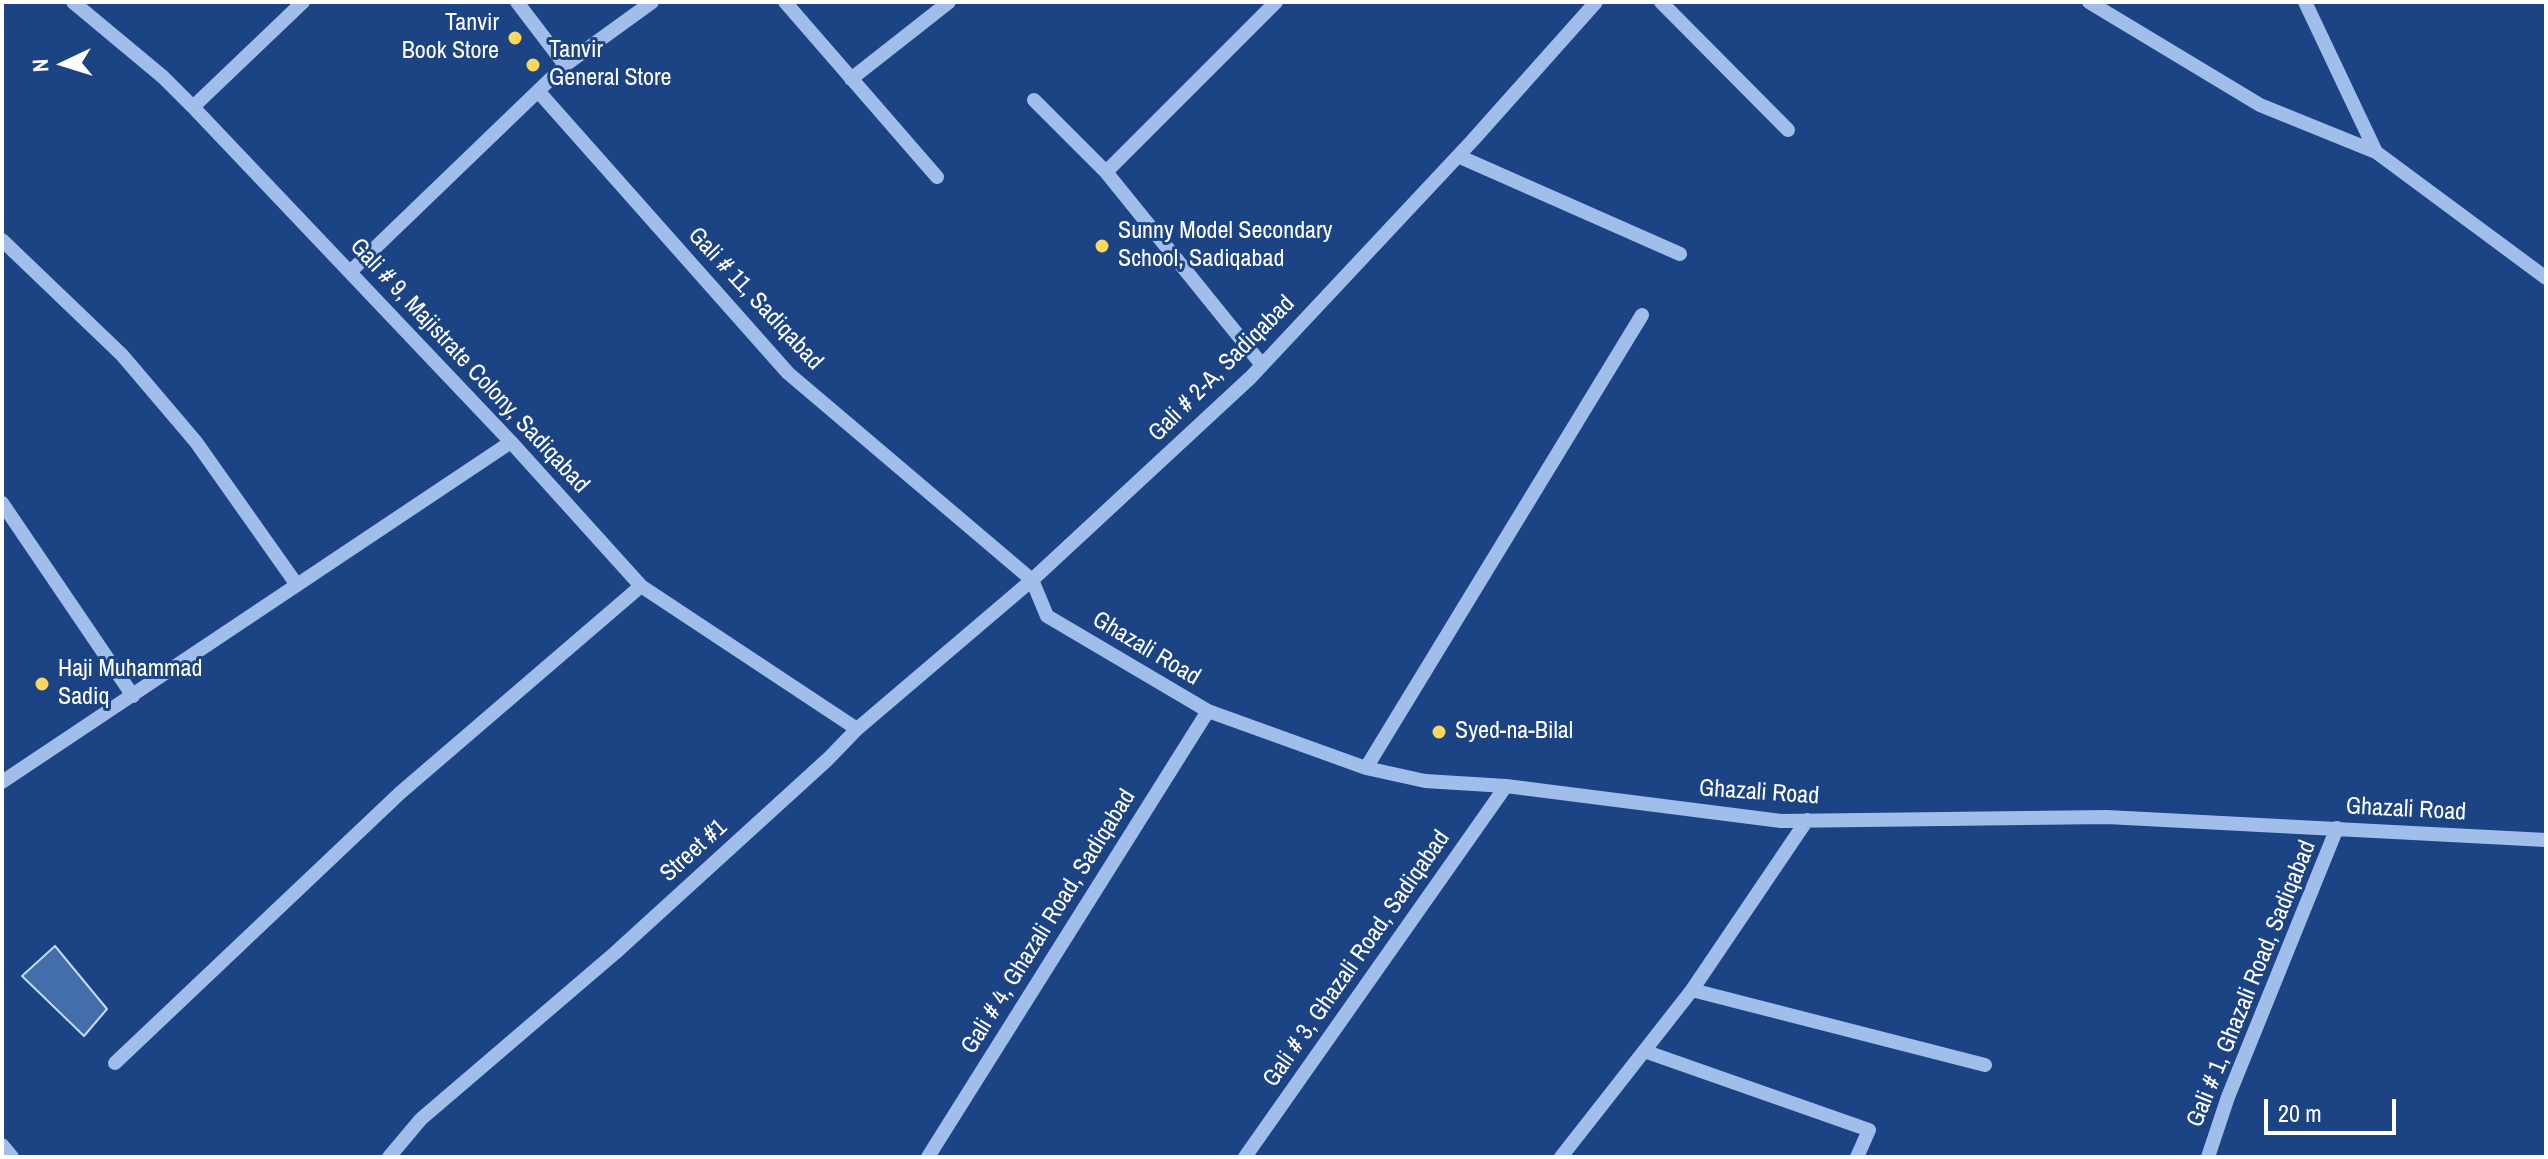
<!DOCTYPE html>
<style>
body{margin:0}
#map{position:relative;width:2548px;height:1159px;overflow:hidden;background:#1c4383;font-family:"Archivo Narrow",sans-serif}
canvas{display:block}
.frame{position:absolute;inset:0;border:4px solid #fff;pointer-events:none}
.north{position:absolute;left:24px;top:24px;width:80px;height:80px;-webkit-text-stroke:6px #1c4383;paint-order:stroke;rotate:266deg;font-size:22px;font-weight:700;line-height:32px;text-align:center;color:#fff}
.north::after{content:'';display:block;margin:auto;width:28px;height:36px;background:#fff;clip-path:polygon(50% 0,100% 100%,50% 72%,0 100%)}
.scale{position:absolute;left:2264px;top:1099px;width:132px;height:36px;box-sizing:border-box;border:4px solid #fff;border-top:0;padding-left:10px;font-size:24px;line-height:28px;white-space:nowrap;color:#fff;-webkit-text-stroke:6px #1c4383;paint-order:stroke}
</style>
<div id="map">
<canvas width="2548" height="1159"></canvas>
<div class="frame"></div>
<div class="north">N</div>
<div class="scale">20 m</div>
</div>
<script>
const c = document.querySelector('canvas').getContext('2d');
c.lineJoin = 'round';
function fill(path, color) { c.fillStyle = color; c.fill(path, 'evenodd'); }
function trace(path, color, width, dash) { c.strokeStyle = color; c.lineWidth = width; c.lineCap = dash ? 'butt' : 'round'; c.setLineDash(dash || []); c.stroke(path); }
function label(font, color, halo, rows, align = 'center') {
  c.font = font + ' "Archivo Narrow",sans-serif'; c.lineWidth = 6; c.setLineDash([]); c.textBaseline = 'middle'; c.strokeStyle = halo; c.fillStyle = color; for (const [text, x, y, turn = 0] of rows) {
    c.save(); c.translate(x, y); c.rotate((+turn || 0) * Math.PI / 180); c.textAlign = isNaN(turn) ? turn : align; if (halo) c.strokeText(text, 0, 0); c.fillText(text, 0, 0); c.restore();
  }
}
const building = new Path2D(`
 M55 946 107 1009 84 1036 22 976Z`);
fill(building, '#446dac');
trace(building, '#c6d9f8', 2);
trace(new Path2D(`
 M73 2 163 77 193 107 511 442 641 586 857 729
 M517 2 565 65
 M785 2 937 177
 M1661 2 1788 130
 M2089 2 2260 105 2376 152 2546 278
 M2305 2 2376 152
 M851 79 949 2
 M538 91 788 373 1032 580 1047 616 1208 711 1366 768 1425 781 1506 786 1781 821 2107 817 2546 840
 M1034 100 1106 172
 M193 107 303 2
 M1458 156 1680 254
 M2 240 122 355 196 442 297 585
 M351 271 565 65 652 2
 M1262 365 1106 172 1276 2
 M2 503 133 696
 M1366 768 1642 315
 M2 782 511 442
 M1692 990 1985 1065
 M1644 1051 1869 1130 1857 1157
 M115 1063 400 793 641 586
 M2 1145 12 1157
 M389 1157 421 1119 615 953 828 759 857 729 1032 580 1251 377 1473 140 1596 2
 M928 1157 1208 711
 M1245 1157 1506 786
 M1561 1157 1692 990 1807 820
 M2208 1157 2228 1097 2337 828`), '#a1beea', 14);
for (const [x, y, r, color] of [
 [515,38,8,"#fbd75e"],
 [533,65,8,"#fbd75e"],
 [1102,246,8,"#fbd75e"],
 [42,684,8,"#fbd75e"],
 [1439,732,8,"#fbd75e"]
]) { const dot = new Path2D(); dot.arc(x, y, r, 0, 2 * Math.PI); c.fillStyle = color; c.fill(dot); trace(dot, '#1c4383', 3); }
label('24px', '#fff', '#1c4383', [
 ["Tanvir",499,24,"right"],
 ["Book Store",499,52,"right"],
 ["Tanvir",549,51],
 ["General Store",549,79],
 ["Sunny Model Secondary",1118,232],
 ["School, Sadiqabad",1118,260],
 ["Haji Muhammad",58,670],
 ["Sadiq",58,698],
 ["Syed-na-Bilal",1455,732]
], 'left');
label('24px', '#fff', '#1c4383', [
 ["Gali # 11, Sadiqabad",755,299,47],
 ["Gali # 9, Majistrate Colony, Sadiqabad",469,366,47],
 ["Gali # 2-A, Sadiqabad",1222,369,-45],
 ["Ghazali Road",1146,649,31],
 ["Ghazali Road",1759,793,4],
 ["Ghazali Road",2406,810,3],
 ["Street #1",694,851,-42],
 ["Gali # 4, Ghazali Road, Sadiqabad",1049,922,-58],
 ["Gali # 3, Ghazali Road, Sadiqabad",1357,959,-55],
 ["Gali # 1, Ghazali Road, Sadiqabad",2252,984,-68]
]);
</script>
